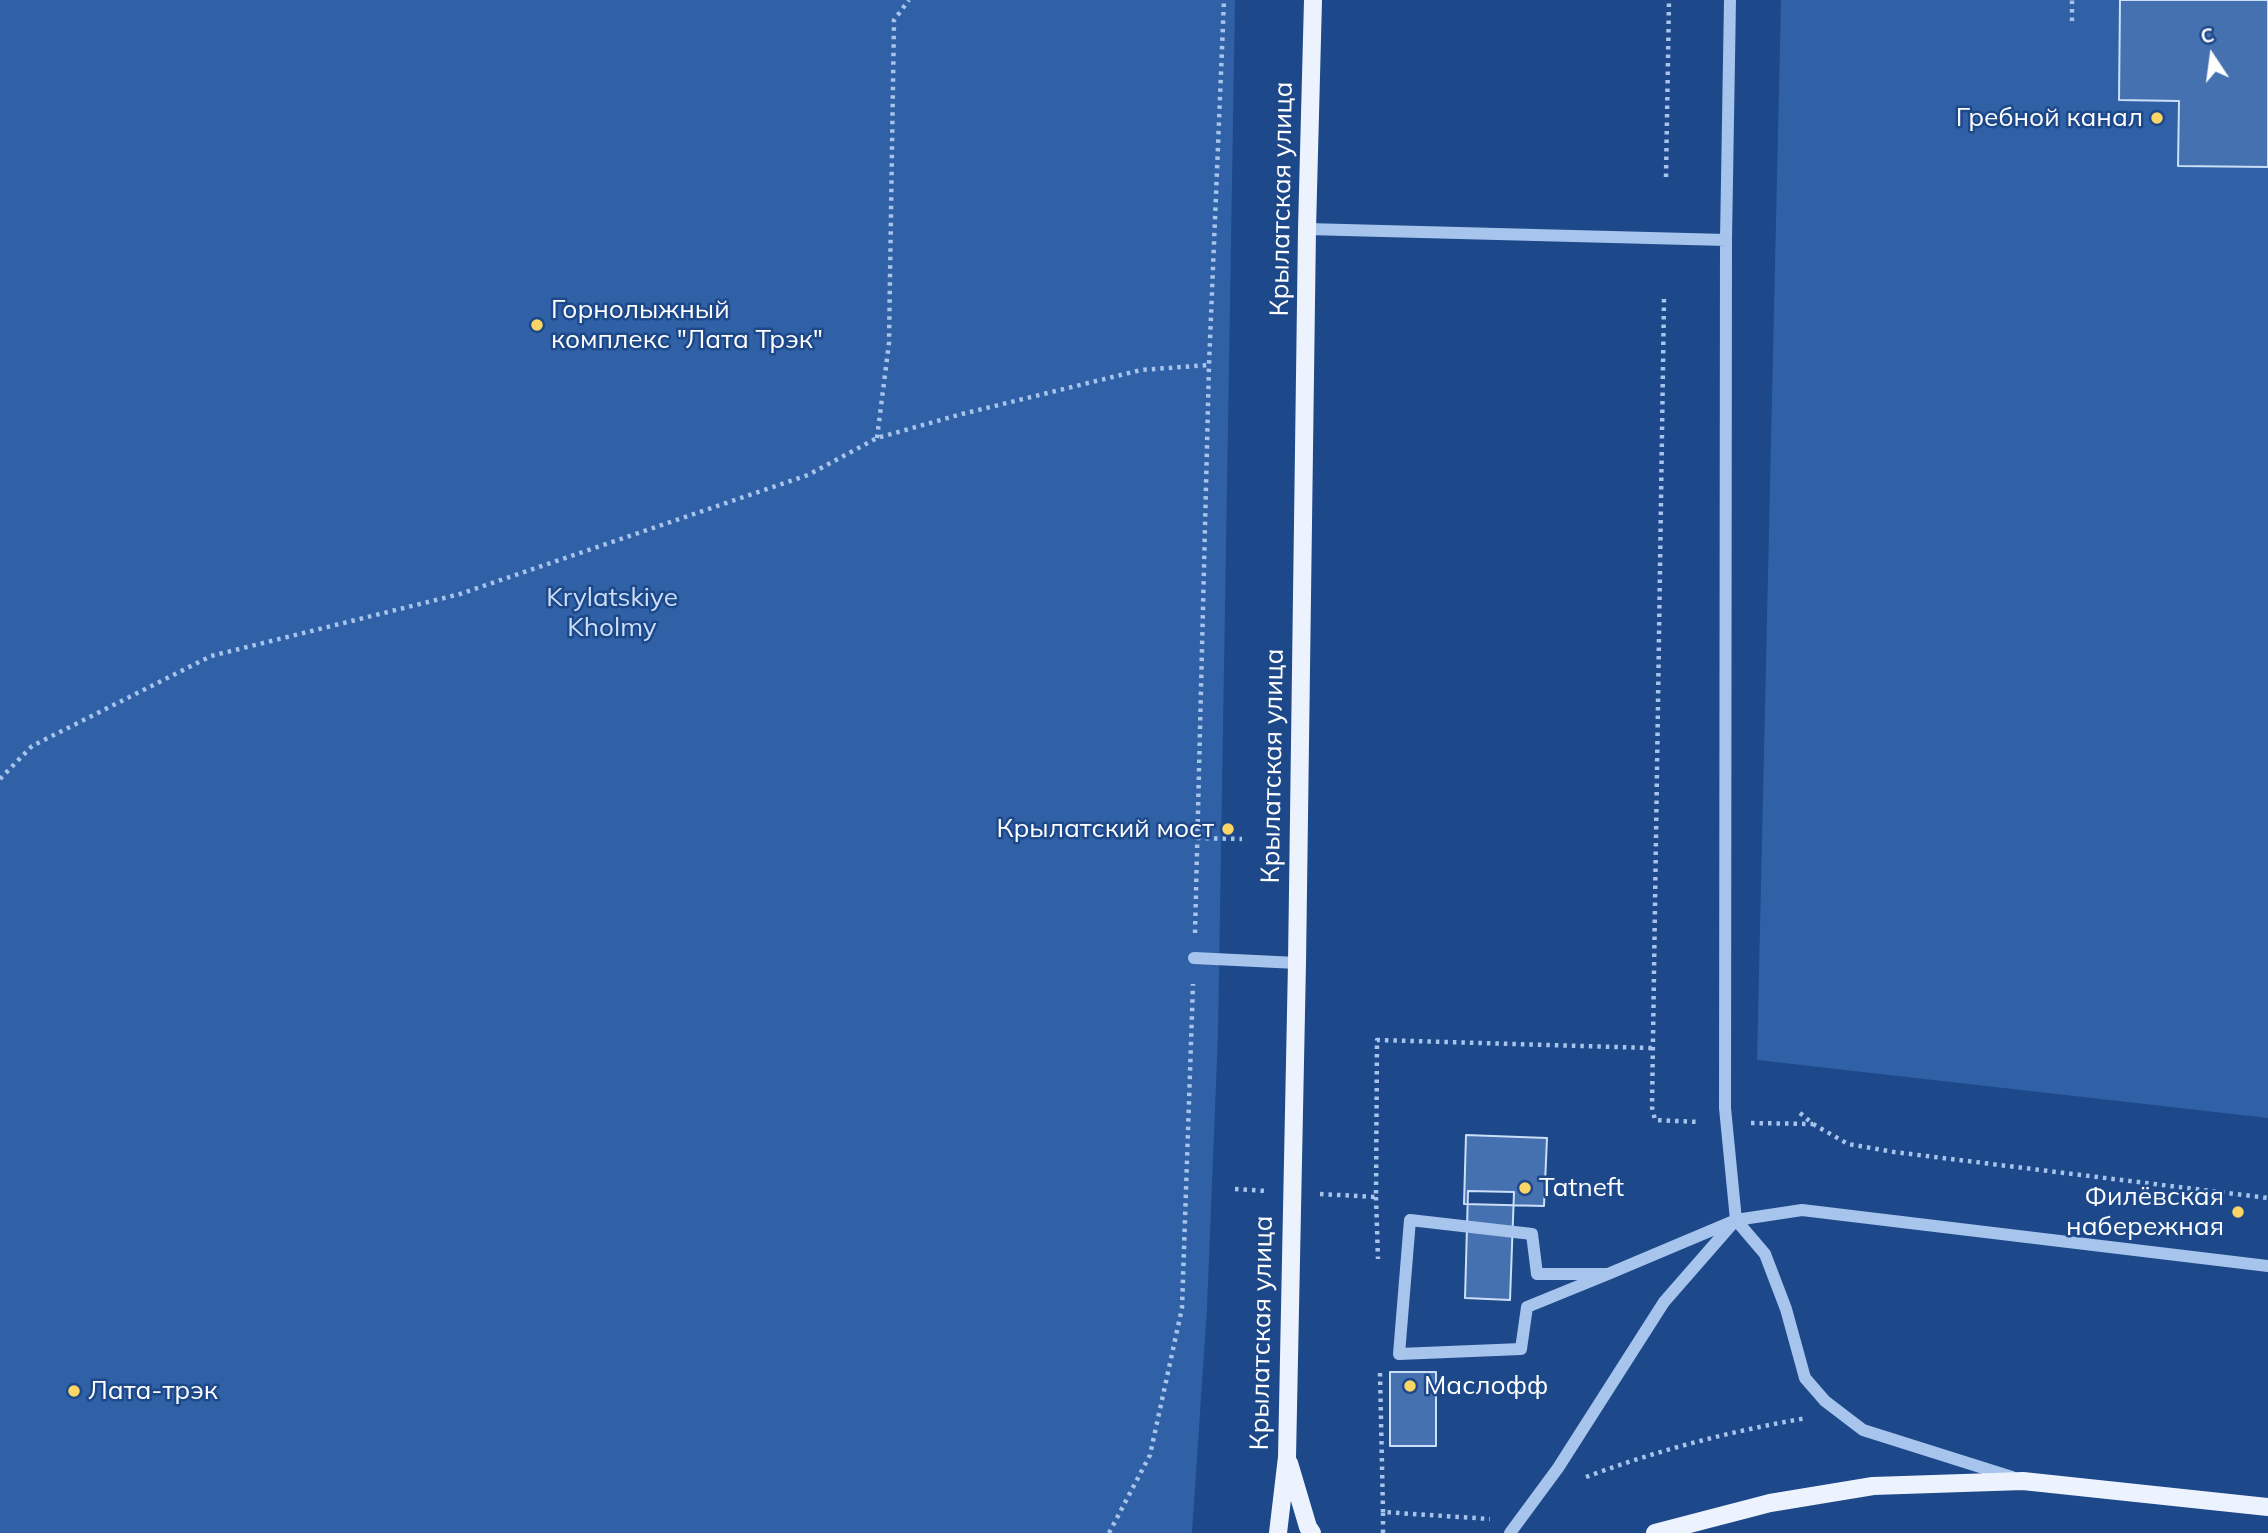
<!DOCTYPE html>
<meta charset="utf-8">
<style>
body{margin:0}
#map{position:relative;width:2268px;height:1533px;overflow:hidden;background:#1d4889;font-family:Mulish,sans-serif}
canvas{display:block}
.north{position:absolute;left:2177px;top:21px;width:70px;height:70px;-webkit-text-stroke:5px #1d4889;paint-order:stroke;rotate:347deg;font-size:19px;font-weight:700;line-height:28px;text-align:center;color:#fff}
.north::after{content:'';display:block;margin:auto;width:24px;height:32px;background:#fff;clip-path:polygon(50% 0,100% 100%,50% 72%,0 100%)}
</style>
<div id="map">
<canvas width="2268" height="1533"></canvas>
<div class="north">С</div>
</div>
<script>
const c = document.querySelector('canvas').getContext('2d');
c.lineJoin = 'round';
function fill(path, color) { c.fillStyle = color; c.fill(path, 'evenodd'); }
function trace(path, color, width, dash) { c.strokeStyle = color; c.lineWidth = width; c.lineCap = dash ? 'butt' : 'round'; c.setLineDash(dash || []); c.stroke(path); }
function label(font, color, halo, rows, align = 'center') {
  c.font = font + ' Mulish,sans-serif'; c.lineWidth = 5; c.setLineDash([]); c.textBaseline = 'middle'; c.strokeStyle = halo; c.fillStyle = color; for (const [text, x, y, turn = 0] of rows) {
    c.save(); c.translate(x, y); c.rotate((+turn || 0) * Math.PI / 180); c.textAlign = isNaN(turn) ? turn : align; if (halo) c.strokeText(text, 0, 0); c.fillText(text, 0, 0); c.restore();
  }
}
fill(new Path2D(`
 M0 0H1235L1218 1034 1207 1308 1192 1533H0Z
 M1781 0H2268V1118L1757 1060Z`), '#3061a6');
const building = new Path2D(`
 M2120 0H2268V167L2178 166 2179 101 2119 100Z
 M1466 1135 1547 1138 1544 1206 1464 1204Z
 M1468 1191 1514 1192 1510 1300 1465 1298Z
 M1390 1372H1436V1446H1390Z`);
fill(building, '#4571b1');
trace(building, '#ccdff9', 2);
trace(new Path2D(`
 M2072 21V0
 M1666 177 1669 0
 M1664 299 1652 1107 1655 1120 1700 1122
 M877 438 889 343 894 20 909 0
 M0 779 32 746 211 656 460 594 808 475 877 438 962 414 1141 370 1209 365
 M1197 838 1242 839
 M1195 933 1209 365 1224 0
 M1800 1113 1813 1124 1848 1144 1894 1152 2268 1198
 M1751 1123 1813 1124
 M1235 1189 1266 1191
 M1320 1194 1376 1197 1377 1040 1652 1048
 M1376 1197 1378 1259
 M1380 1373 1383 1512
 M1586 1477C1658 1450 1731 1431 1807 1418
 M1109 1533 1150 1455 1182 1308 1193 984
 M1383 1533V1512L1490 1519`), '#a7c4ec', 4.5, [3.5, 5]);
trace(new Path2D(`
 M1730 0 1726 240 1725 1108 1736 1220 1765 1254 1786 1309 1805 1378 1825 1401 1863 1430 2012 1477
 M1307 229 1726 240
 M1194 958 1297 963
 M1608 1274 1527 1307 1521 1349 1399 1354 1410 1220 1532 1234 1537 1274H1608L1736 1220 1802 1210 2268 1266
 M1510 1533 1558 1468 1664 1302 1733 1223`), '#a7c4ec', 12);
trace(new Path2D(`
 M1289 1463 1308 1527 1312 1533
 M1278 1533 1287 1457 1297 963 1307 229 1313 0
 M1655 1533 1770 1503 1873 1486 2023 1481 2268 1507`), '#ecf3ff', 18);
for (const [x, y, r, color] of [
 [2157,118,7,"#fbd565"],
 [537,325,7,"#fbd565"],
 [1228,829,7,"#fbd565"],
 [1525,1188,7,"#fbd565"],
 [2238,1212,7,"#fbd565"],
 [1410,1386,7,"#fbd565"],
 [74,1391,7,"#fbd565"]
]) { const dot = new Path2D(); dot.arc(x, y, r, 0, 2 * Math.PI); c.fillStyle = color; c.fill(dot); trace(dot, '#1d4889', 2.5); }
label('26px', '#fff', '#1d4889', [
 ["Гребной канал",2143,118,"right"],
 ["Горнолыжный",551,310],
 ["комплекс \"Лата Трэк\"",551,340],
 ["Крылатский мост",1214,829,"right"],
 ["Tatneft",1539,1188],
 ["Филёвская",2224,1197,"right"],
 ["набережная",2224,1227,"right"],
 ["Маслофф",1424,1386],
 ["Лата-трэк",88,1391]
], 'left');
label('26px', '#fff', '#1d4889', [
 ["Крылатская улица",1282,199,-89],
 ["Крылатская улица",1273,766,-89],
 ["Крылатская улица",1262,1333,-89]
]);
label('26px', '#ccdff9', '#1d4889', [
 ["Krylatskiye",612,598],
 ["Kholmy",612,628]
]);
</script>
